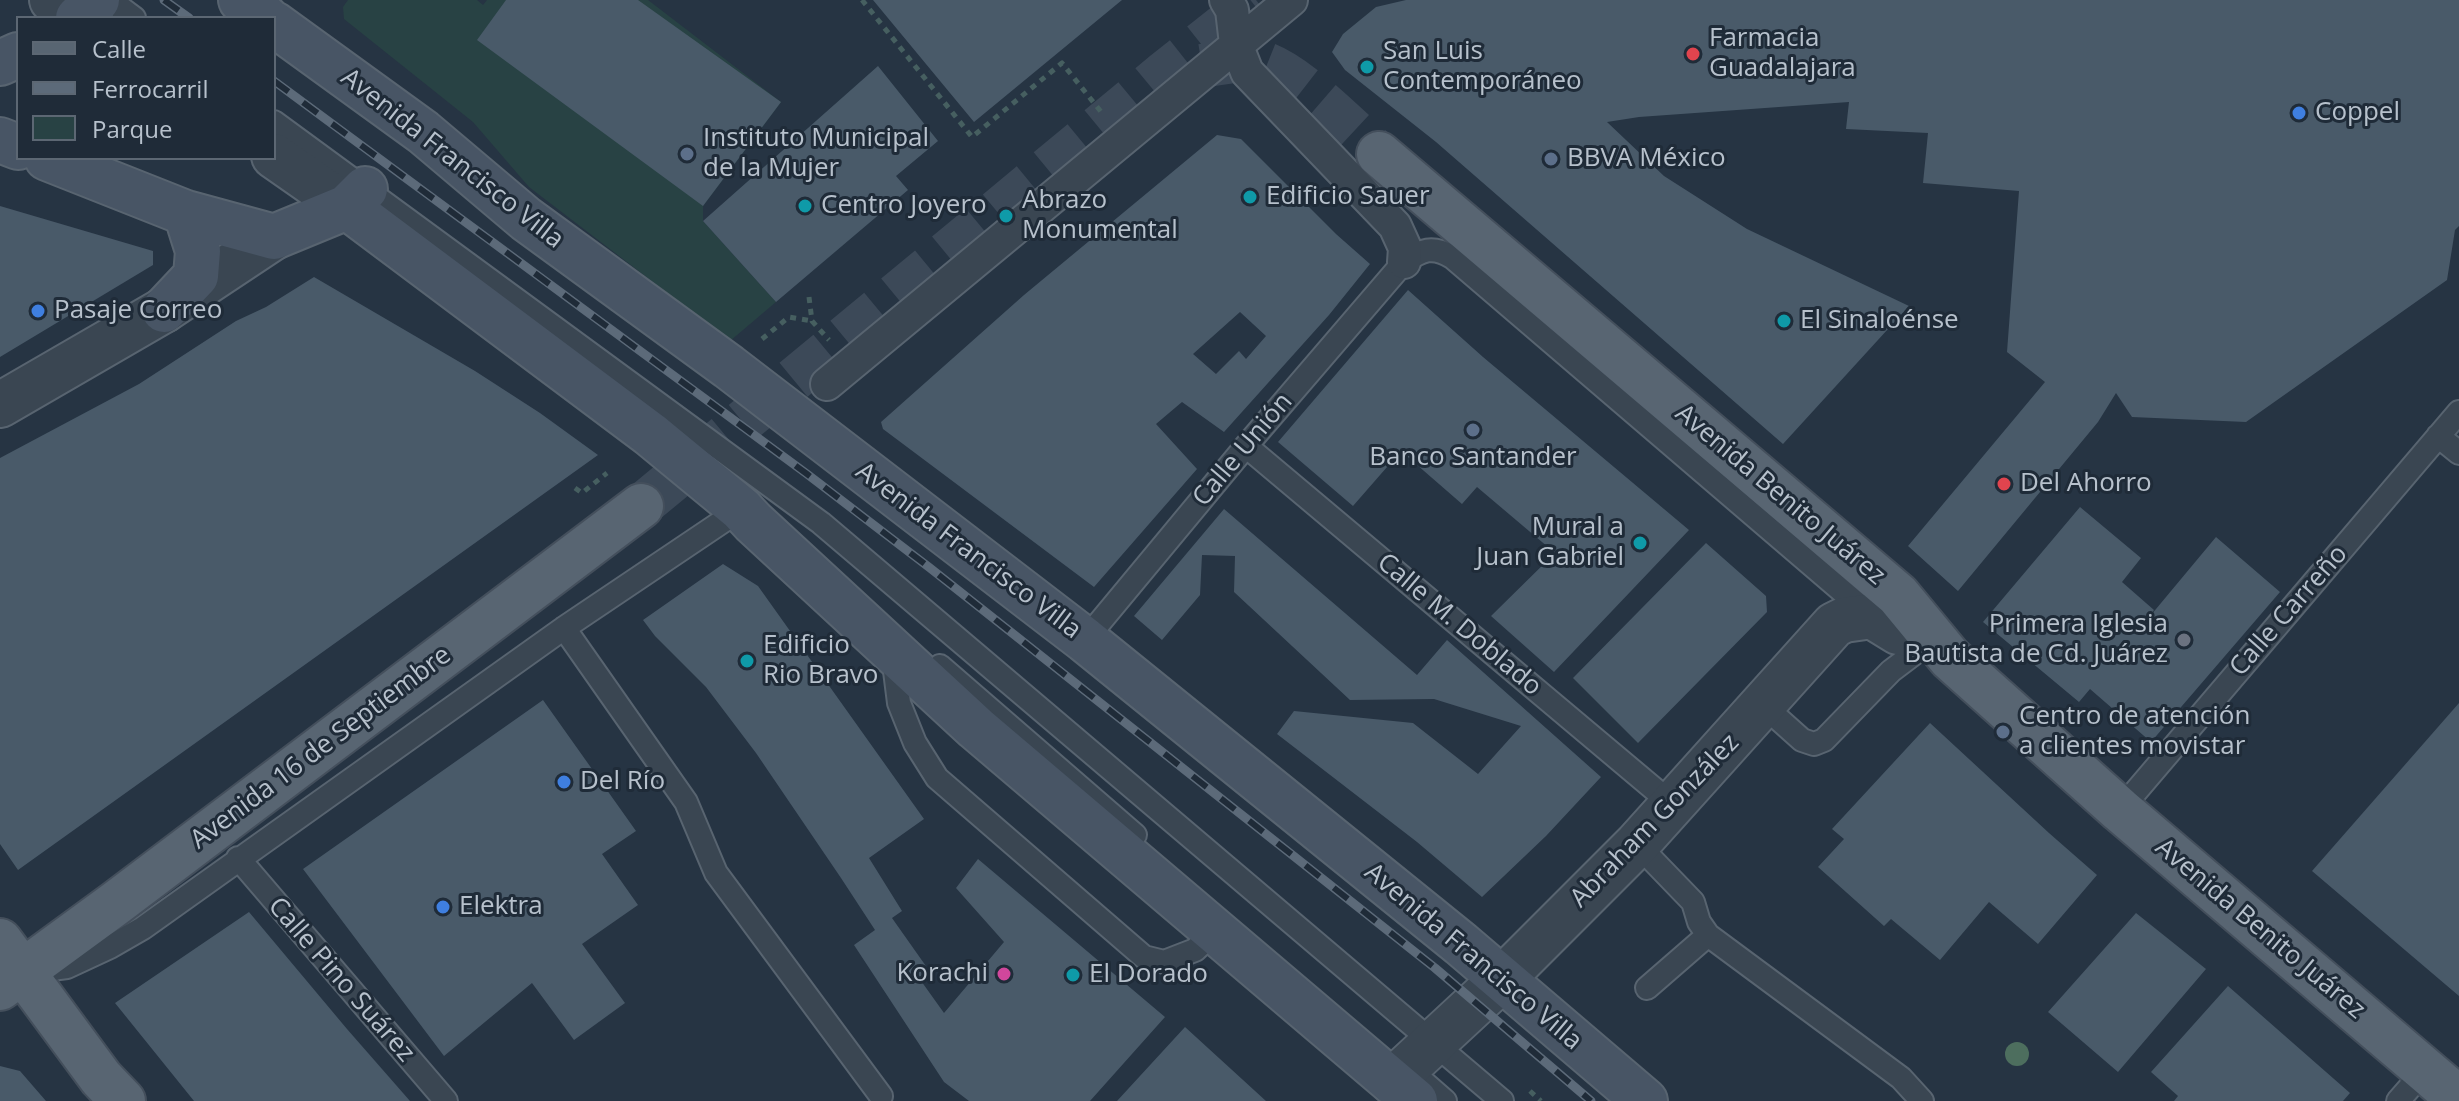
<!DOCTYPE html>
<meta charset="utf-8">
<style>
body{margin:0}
#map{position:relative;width:2459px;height:1101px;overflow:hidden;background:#263443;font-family:"Open Sans",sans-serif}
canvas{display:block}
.legend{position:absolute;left:16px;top:16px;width:260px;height:144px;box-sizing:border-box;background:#1f2b38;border:2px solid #5c6773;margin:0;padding:10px 14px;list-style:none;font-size:24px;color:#b7c1cc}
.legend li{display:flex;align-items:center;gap:16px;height:40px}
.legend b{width:40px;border:2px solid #5c6773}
</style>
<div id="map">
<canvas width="2459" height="1101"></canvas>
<ul class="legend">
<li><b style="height:10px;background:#586572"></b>Calle</li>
<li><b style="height:10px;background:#5c6a79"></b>Ferrocarril</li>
<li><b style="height:22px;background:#284244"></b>Parque</li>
</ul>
</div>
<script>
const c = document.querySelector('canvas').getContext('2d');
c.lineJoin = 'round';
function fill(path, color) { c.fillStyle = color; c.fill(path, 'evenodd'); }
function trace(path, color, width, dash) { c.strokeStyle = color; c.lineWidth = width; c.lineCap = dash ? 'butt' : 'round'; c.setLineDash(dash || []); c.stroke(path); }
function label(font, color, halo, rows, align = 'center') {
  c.font = font + ' "Open Sans",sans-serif'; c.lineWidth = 6; c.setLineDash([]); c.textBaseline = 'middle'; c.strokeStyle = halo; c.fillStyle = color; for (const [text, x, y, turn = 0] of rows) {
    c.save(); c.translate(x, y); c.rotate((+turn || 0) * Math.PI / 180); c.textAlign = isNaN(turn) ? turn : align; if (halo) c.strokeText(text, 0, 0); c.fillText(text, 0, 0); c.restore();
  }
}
fill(new Path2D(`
 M348 0H477L483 5 487 0H648L781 102 703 206V221L776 302 730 341 529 187 473 122 344 19 343 7Z`), '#284244');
fill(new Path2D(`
 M506 0H638L781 102 703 206 477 40Z
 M873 0H1122L974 122Z
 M1406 0H2459V226L2455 230 2447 280 2246 422 2132 417 2116 393 2098 422 1958 591 1908 546 2045 382 2007 352 2019 191 1923 183 1928 133 1846 129 1849 102 1639 117 1607 122 1664 176 1747 229 1909 306 1783 444 1436 142 1345 70 1332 52 1343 34 1376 7Z
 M878 66 938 141 896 176 908 190 776 302 703 221Z
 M1217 135 1241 139 1336 234 1370 264 1329 315 1224 432 1182 402 1156 424 1197 469 1094 587 883 429 881 422 1024 295ZM1240 312 1266 336 1246 359 1239 351 1216 374 1193 354Z
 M0 206 153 251V265L0 357Z
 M314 277 475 371 540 413 598 455 18 870 0 844V458L139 384 236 321 266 307Z
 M1408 290 1483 357 1689 530 1554 672 1491 616 1555 553 1477 487 1462 504 1401 451 1353 506 1278 442Z
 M2080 507 2141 558 2122 582 2154 610 2146 621 2216 537 2280 592 2151 742 2090 689 2079 702 1983 622Z
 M1224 509 1417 675 1447 640 1601 777 1546 836 1482 897 1417 842 1277 734 1294 711 1413 723 1478 774 1521 726 1434 699 1350 700 1234 592 1235 556 1202 555 1200 595 1162 640 1134 616Z
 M1706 543 1766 596 1767 612 1638 743 1573 678Z
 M723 564 758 586 924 819 869 858 902 911 892 918 928 969 919 978 944 1013 1004 942 956 888 978 859 1165 1017 1090 1101H969L944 1082 854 945 875 930 841 878 756 753 706 687 655 636 643 620Z
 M543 700 636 831 602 854 638 905 582 944 625 1003 574 1040 532 983 444 1056 303 869Z
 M2459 703V996L2312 871Z
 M1930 723 2049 833 2097 875 2038 944 1989 902 1940 960 1891 919 1884 926 1818 867 1844 839 1832 829Z
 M249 912 347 1029 410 1101H194L115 1003Z
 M2136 913 2206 969 2118 1072 2048 1012Z
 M2228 986 2350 1093 2343 1101H2174L2178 1096 2151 1072Z
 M1185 1027 1266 1101H1117Z
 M0 1066 20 1071 46 1101H0Z`), '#495a69');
trace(new Path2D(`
 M1202 66C1220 63 1246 57 1263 63 1299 75 1349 128 1379 154
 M641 506 1164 73 1256 0`), '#3c4958', 44, [44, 22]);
const service = new Path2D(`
 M110 0 134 18
 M274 122 821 523 1502 1101
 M2438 436 2459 453
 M1246 446 1672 804
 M564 628 686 802 716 873 881 1096
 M1085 640 1246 446 1404 262C1422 250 1432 245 1452 257L1870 615
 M893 655 899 703 915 743 937 778 1144 957 1164 962 1195 950 1214 932
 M940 666 1135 835
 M1764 706 1802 740 1814 744 1824 740 1891 671 1932 640
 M2120 810 2459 412
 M1637 844 1693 902 1699 922 1708 935 1901 1078 1922 1101
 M238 858 446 1101
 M36 971 67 967 110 947 143 928 564 628 741 509
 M1647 988 1708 935
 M1413 1073 1445 1101
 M2398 1101 2425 1070`);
const pedestrian = new Path2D(`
 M1226 0 1232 10 1236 44 1247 72 1395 226 1405 248 1404 262
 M827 384 1291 0`);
const minor = new Path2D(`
 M0 405 164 310 274 237
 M1392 1081 1502 979 1637 844 1834 625 1844 620 1872 616 1898 632 1933 639`);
const tertiary = new Path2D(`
 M52 0 77 18
 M274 156 347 207`);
const secondary = new Path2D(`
 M241 0 266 18
 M78 18 97 0
 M274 24 423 132 526 219 729 367 1085 640 1461 944 1645 1101
 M0 63 18 55
 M0 140 18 147
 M47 158 186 213 274 237 347 207 365 189
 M347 207 650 434 741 509 753 522 976 728 1415 1101
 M164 310 196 276 198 251 186 213`);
const primary = new Path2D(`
 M1379 154 1898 595 1950 658 2120 810 2459 1099
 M0 941 101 1078 123 1101
 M0 988 116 903 641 506`);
trace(service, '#586470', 26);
trace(pedestrian, '#586470', 36);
trace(minor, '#586470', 48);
trace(tertiary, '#586470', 48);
trace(secondary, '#586470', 48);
trace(primary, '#444f5c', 48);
trace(new Path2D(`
 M862 0 972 137 1062 63 1102 113
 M809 297 812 321 829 340
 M762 339 789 317 812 321
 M575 488 582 493 607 473
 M1530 1091 1541 1101`), '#465f60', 5, [6, 6]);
trace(service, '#3a4652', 22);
trace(pedestrian, '#3a4652', 32);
trace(minor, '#3a4652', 44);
trace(tertiary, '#3a4652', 44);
trace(secondary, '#485565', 44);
trace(primary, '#586572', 44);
const rail = new Path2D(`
 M164 0 189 18
 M274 81 807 474 930 568 1435 968 1591 1101`);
trace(rail, '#5c6a79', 9);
trace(rail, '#1f2b38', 6, [18]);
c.fillStyle = '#4d6e5e';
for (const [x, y] of [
 [2017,1054]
]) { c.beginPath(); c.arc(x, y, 12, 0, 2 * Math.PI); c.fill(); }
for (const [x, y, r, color] of [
 [1693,54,8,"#e0444e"],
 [1367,67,8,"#0f9aa8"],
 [2299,113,8,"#3f7fe0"],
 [687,154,8,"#5c6f8a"],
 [1551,159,8,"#5c6f8a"],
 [1250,197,8,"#0f9aa8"],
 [805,206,8,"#0f9aa8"],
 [1006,216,8,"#0f9aa8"],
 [38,311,8,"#3f7fe0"],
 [1784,321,8,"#0f9aa8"],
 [1473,430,8,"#5c6f8a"],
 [2004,484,8,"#e0444e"],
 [1640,543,8,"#0f9aa8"],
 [2184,640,8,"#6b7280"],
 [747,661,8,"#0f9aa8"],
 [2003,732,8,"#5c6f8a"],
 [564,782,8,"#3f7fe0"],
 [443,907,8,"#3f7fe0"],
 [1004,974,8,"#d1479c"],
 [1073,975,8,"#0f9aa8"]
]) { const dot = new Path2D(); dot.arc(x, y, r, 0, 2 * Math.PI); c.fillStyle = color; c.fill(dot); trace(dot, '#1f2b38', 3); }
label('26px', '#b7c1cc', '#1f2b38', [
 ["Farmacia",1709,39],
 ["Guadalajara",1709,69],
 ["San Luis",1383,52],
 ["Contemporáneo",1383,82],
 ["Coppel",2315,113],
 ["Instituto Municipal",703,139],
 ["de la Mujer",703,169],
 ["BBVA México",1567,159],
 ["Edificio Sauer",1266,197],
 ["Abrazo",1022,201],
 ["Monumental",1022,231],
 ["Centro Joyero",821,206],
 ["Pasaje Correo",54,311],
 ["El Sinaloénse",1800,321],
 ["Banco Santander",1473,458,"center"],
 ["Del Ahorro",2020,484],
 ["Mural a",1624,528,"right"],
 ["Juan Gabriel",1624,558,"right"],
 ["Primera Iglesia",2168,625,"right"],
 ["Bautista de Cd. Juárez",2168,655,"right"],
 ["Edificio",763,646],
 ["Rio Bravo",763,676],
 ["Centro de atención",2019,717],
 ["a clientes movistar",2019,747],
 ["Del Río",580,782],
 ["Elektra",459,907],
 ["Korachi",988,974,"right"],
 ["El Dorado",1089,975]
], 'left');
label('26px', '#b7c1cc', '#1f2b38', [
 ["Avenida Francisco Villa",452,159,38],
 ["Calle Unión",1243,450,-50],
 ["Avenida Benito Juárez",1780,495,40],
 ["Avenida Francisco Villa",968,551,37],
 ["Calle Carreño",2289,611,-49],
 ["Calle M. Doblado",1459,625,40],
 ["Avenida 16 de Septiembre",321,748,-37],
 ["Abraham González",1655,821,-46],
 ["Avenida Benito Juárez",2260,929,40],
 ["Avenida Francisco Villa",1473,957,40],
 ["Calle Pino Suárez",341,980,49]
]);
</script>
